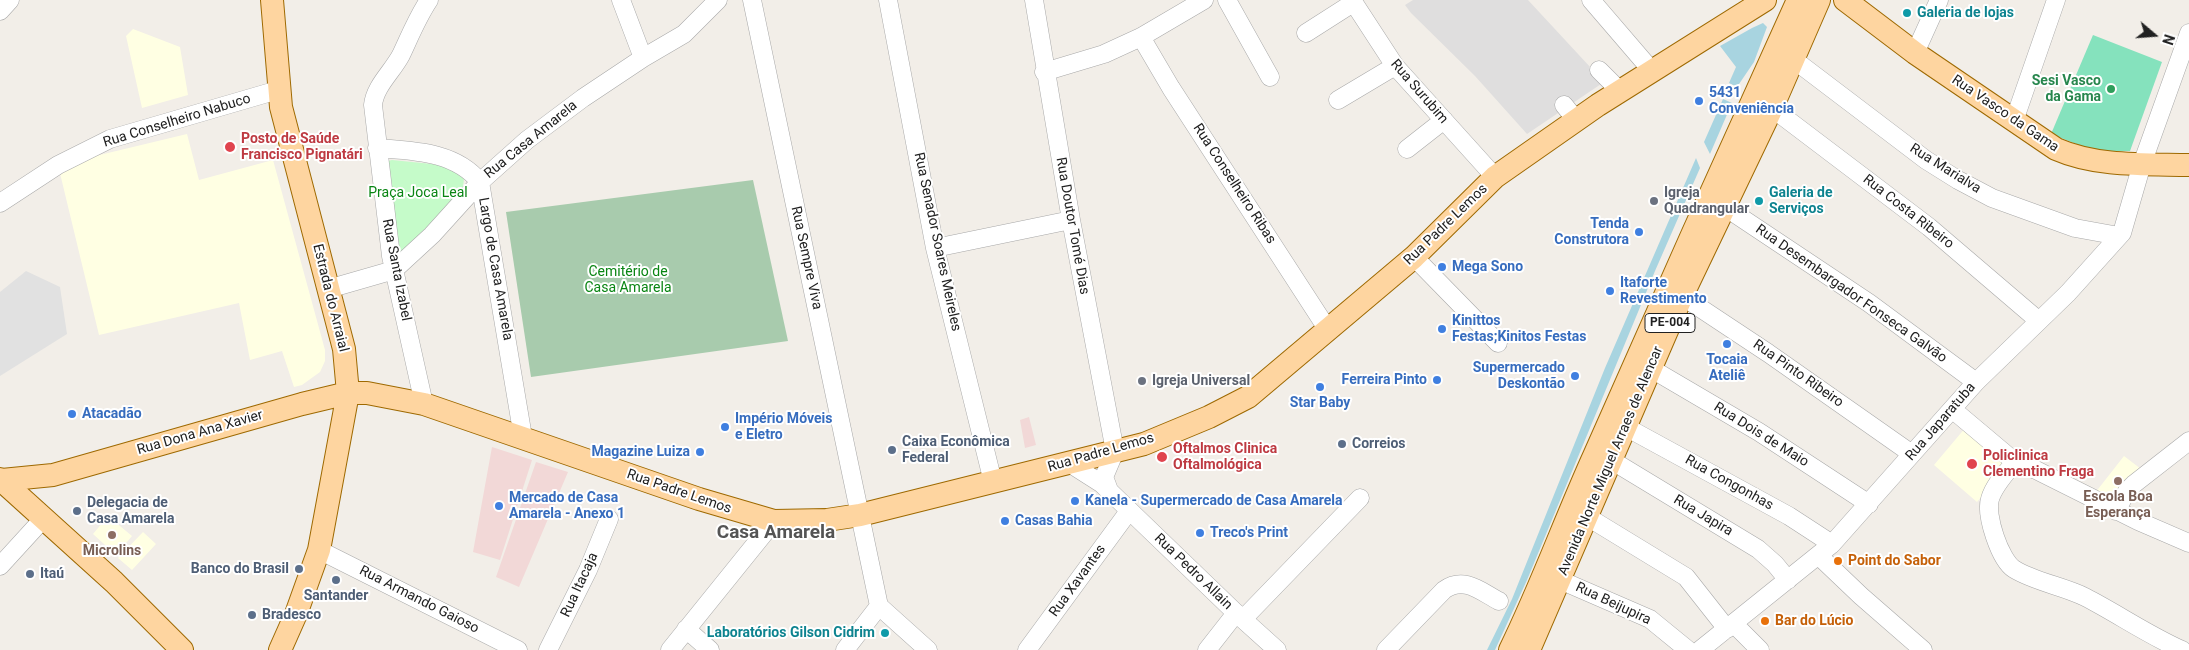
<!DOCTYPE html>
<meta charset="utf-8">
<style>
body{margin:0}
#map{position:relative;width:2189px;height:650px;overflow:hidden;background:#f2eee8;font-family:Roboto,sans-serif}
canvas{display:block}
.north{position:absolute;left:2129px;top:10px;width:50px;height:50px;-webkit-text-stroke:4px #fff;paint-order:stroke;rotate:108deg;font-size:14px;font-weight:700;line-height:20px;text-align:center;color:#212121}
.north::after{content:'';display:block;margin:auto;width:18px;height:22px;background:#212121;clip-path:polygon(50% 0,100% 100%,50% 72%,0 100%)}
</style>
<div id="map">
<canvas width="2189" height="650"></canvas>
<div class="north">N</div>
</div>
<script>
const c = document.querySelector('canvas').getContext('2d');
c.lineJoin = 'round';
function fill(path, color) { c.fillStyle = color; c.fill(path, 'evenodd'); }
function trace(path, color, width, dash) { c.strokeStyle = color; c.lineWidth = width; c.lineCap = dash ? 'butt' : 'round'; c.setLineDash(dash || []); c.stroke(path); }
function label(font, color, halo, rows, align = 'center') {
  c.font = font + ' Roboto,sans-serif'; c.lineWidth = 4; c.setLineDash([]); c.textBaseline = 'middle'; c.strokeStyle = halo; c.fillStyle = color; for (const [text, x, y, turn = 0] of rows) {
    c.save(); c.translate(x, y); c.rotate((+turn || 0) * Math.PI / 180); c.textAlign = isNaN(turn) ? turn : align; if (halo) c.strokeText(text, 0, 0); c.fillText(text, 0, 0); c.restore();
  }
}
fill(new Path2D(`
 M1413 0H1528L1604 82 1527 134 1475 76 1411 13 1405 5Z`), '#dfdede');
fill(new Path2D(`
 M1029 417 1036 445 1025 448 1020 420Z
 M492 447 532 460 500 560 473 552Z
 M536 462 568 472 519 587 496 577Z`), '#f2d8d7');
fill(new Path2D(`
 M133 29 180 47 188 95 142 108 126 36Z
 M187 134 199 180 273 160 325 350V361L320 372 302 385 294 387 282 351 250 360 239 303 99 335 58 165Z
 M1966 427 2010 463 1977 502 1934 465Z
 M2124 456 2141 469 2112 506 2095 493Z
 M108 516 132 536 116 555 93 534Z
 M143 532 156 544 132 570 118 558Z`), '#ffffe3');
fill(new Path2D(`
 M753 180 788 341 531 377 506 212Z`), '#a8cbad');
fill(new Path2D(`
 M392 160 452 166 464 178 463 188 406 252 401 253 398 252 388 161Z`), '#c5fbc9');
fill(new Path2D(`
 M2093 35 2162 62 2130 151H2094L2051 134Z`), '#85e2bd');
fill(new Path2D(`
 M26 271 60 287 67 334 0 376V292Z`), '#e1e1e1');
fill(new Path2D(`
 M1763 23 1767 27 1754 62 1737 87 1729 83 1736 67 1720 46 1752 28Z
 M1723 99 1732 103 1710 154 1704 142Z
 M1696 158 1700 168 1655 271 1527 580 1495 650H1487L1512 599 1605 368Z`), '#a8d4e0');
const minor = new Path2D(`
 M621 0 643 58
 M752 0 879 606 928 650
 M888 0 935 248 993 482
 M1034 0 1071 220 1115 451 1104 477 1110 493
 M1227 0 1270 77
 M1352 0 1395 66 1495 177
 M1591 0 1652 71
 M0 11 10 0
 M1306 33 1353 3
 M1141 37 1171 88 1328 330
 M1915 53 1939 0
 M1793 59 1926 160 1958 180 1992 198 2075 228 2119 236
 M1599 70 1620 91
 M1044 72 1104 54 1141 37 1204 0
 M1338 100 1395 66
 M1564 105 1576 120
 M1772 108 1929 227 2039 321
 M2014 121 2056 0
 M377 148C413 151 455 151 480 182L523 437
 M1407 149 1444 120
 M0 203 58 165 110 139 278 90
 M1725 207 1869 303 1976 382
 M935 248 1071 220
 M1414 257 1498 343
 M328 289 394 270 432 235 480 182 527 140 583 98 643 58 684 34 718 0
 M1682 296 1768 353 1912 454
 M1650 368 1759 432 1869 504
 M424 404 391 256 373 105C375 86 392 72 401 55 410 36 417 18 429 0
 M1952 409 2015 462 2036 470 2138 521 2189 543
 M1624 426 1789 516 1832 544
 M1611 460 1758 549 1775 564 1788 580
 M2015 462C2006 473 1994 485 1990 499 1985 515 2000 560 2014 569 2035 582 2063 586 2085 597 2118 614 2148 635 2182 650
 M1069 463 1102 484 1236 613 1277 650
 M2116 511 2127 491 2134 484 2189 441
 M1586 516 1686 577 1727 629
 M319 550 518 650
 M1819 556 1861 596 1923 650
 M0 566 43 519
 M1560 580 1650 619 1688 650
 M1243 619 1360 498
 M1734 624 1760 650
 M686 629 710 650
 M548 650 588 570 609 519
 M670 650 774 521
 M845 650 879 606
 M1027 650 1129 511
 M1207 650 1236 613
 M1386 650 1444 590C1464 576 1480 591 1499 601
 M1700 650 1832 544 1976 382 2068 293 2122 233 2142 164 2189 33`);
const major = new Path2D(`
 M272 0 281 107 344 349 348 393 319 550 296 614 280 650
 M1845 0 1915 53 2056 149C2097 167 2145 164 2189 165
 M0 479 114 582 182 650
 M2 480 53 475 302 404 348 393H367L424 404 699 499 774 521 827 520 860 515 1144 444 1209 417 1248 397 1414 257 1495 177 1598 105 1765 0
 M1510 650C1541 587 1565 520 1594 456 1661 304 1729 151 1798 0
 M1529 650 1682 296 1772 108 1819 0`);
trace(minor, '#a8a8a8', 19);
trace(major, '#9e6900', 24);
trace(minor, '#fff', 18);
trace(major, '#fed5a0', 22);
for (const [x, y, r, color] of [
 [1907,13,5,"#0f9aa8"],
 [2111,89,5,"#2e9e5b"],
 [1699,101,5,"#3f7fe0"],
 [230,147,6,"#e0444e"],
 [1654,201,5,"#6b7280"],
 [1759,201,5,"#0f9aa8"],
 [1639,232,5,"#3f7fe0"],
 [1442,267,5,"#3f7fe0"],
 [1610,291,5,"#3f7fe0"],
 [1442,329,5,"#3f7fe0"],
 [1727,344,5,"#3f7fe0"],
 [1575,376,5,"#3f7fe0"],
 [1437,380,5,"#3f7fe0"],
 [1142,381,5,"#6b7280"],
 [1320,387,5,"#3f7fe0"],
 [72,414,5,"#3f7fe0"],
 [725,427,5,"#3f7fe0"],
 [1342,444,5,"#5c6f8a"],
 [892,450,5,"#5c6f8a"],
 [700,452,5,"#3f7fe0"],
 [1162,457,6,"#e0444e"],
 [1972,464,6,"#e0444e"],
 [2118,481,5,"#8d6e63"],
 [1075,501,5,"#3f7fe0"],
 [499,506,5,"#3f7fe0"],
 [77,511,5,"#5c6f8a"],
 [1005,521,5,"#3f7fe0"],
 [1200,533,5,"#3f7fe0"],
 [112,535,5,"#8d6e63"],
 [1838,561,5,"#e8710a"],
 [299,569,5,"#5c6f8a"],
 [30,574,5,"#5c6f8a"],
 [336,580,5,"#5c6f8a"],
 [252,615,5,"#5c6f8a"],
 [1765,621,5,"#e8710a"],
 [885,633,5,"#0f9aa8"]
]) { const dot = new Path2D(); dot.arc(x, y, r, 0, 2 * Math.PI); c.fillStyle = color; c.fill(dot); trace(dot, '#fff', 2); }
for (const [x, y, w] of [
 [1670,323,50]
]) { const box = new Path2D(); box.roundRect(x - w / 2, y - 9.5, w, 19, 4); c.fillStyle = '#fff'; c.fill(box); trace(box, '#212121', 1); }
label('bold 12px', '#212121', null, [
 ["PE-004",1670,323]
]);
label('bold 14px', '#0d838f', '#fff', [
 ["Galeria de lojas",1917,13],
 ["Galeria de",1769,193],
 ["Serviços",1769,209],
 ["Laboratórios Gilson Cidrim",875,633,"right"]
], 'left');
label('bold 14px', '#27864d', '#fff', [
 ["Sesi Vasco",2101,81],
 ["da Gama",2101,97]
], 'right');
label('14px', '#212121', '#fff', [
 ["Rua Surubim",1419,92,49],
 ["Rua Vasco da Gama",2005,114,34],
 ["Rua Conselheiro Nabuco",177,121,-17],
 ["Rua Casa Amarela",531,140,-39],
 ["Rua Marialva",1945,169,32],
 ["Rua Conselheiro Ribas",1234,184,57],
 ["Rua Costa Ribeiro",1908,212,38],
 ["Rua Padre Lemos",1446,225,-44],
 ["Rua Doutor Tomé Dias",1072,226,80],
 ["Rua Senador Soares Meireles",937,242,78],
 ["Rua Sempre Viva",806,258,78],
 ["Largo de Casa Amarela",495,269,80],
 ["Rua Santa Izabel",396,270,79],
 ["Rua Desembargador Fonseca Galvão",1851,294,35],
 ["Estrada do Arraial",330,298,76],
 ["Rua Pinto Ribeiro",1798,374,35],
 ["Rua Japaratuba",1941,422,-49],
 ["Rua Dona Ana Xavier",200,433,-16],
 ["Rua Dois de Maio",1761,435,32],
 ["Rua Padre Lemos",1101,453,-16],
 ["Avenida Norte Miguel Arraes de Alencar",1611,461,-67],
 ["Rua Congonhas",1729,483,29],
 ["Rua Padre Lemos",679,492,19],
 ["Rua Japira",1703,516,31],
 ["Rua Pedro Allain",1193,572,44],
 ["Rua Xavantes",1078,581,-54],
 ["Rua Itacaja",580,585,-65],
 ["Rua Armando Gaioso",419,600,27],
 ["Rua Beijupira",1613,604,25]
]);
label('bold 14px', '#366cbe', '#fff', [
 ["5431",1709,93],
 ["Conveniência",1709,109],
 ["Tenda",1629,224,"right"],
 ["Construtora",1629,240,"right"],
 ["Mega Sono",1452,267],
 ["Itaforte",1620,283],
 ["Revestimento",1620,299],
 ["Kinittos",1452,321],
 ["Festas;Kinitos Festas",1452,337],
 ["Tocaia",1727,360,"center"],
 ["Ateliê",1727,376,"center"],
 ["Supermercado",1565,368,"right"],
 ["Deskontão",1565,384,"right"],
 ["Ferreira Pinto",1427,380,"right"],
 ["Star Baby",1320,403,"center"],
 ["Atacadão",82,414],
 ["Império Móveis",735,419],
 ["e Eletro",735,435],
 ["Magazine Luiza",690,452,"right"],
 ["Mercado de Casa",509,498],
 ["Amarela - Anexo 1",509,514],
 ["Kanela - Supermercado de Casa Amarela",1085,501],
 ["Casas Bahia",1015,521],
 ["Treco's Print",1210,533]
], 'left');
label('bold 14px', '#be3a42', '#fff', [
 ["Posto de Saúde",241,139],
 ["Francisco Pignatári",241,155],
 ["Oftalmos Clinica",1173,449],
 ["Oftalmológica",1173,465],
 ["Policlinica",1983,456],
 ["Clementino Fraga",1983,472]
], 'left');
label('14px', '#098513', '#fff', [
 ["Praça Joca Leal",418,193],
 ["Cemitério de",628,272],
 ["Casa Amarela",628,288]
]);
label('bold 14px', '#5b616d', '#fff', [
 ["Igreja",1664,193],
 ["Quadrangular",1664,209],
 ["Igreja Universal",1152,381]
], 'left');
label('bold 14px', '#4e5e75', '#fff', [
 ["Caixa Econômica",902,442],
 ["Federal",902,458],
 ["Correios",1352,444],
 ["Delegacia de",87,503],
 ["Casa Amarela",87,519],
 ["Banco do Brasil",289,569,"right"],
 ["Itaú",40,574],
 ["Santander",336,596,"center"],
 ["Bradesco",262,615]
], 'left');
label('bold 14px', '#785e54', '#fff', [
 ["Escola Boa",2118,497],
 ["Esperança",2118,513],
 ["Microlins",112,551]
]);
label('bold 14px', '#c56008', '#fff', [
 ["Point do Sabor",1848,561],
 ["Bar do Lúcio",1775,621]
], 'left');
label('bold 19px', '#545454', '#fff', [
 ["Casa Amarela",776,533]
]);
</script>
